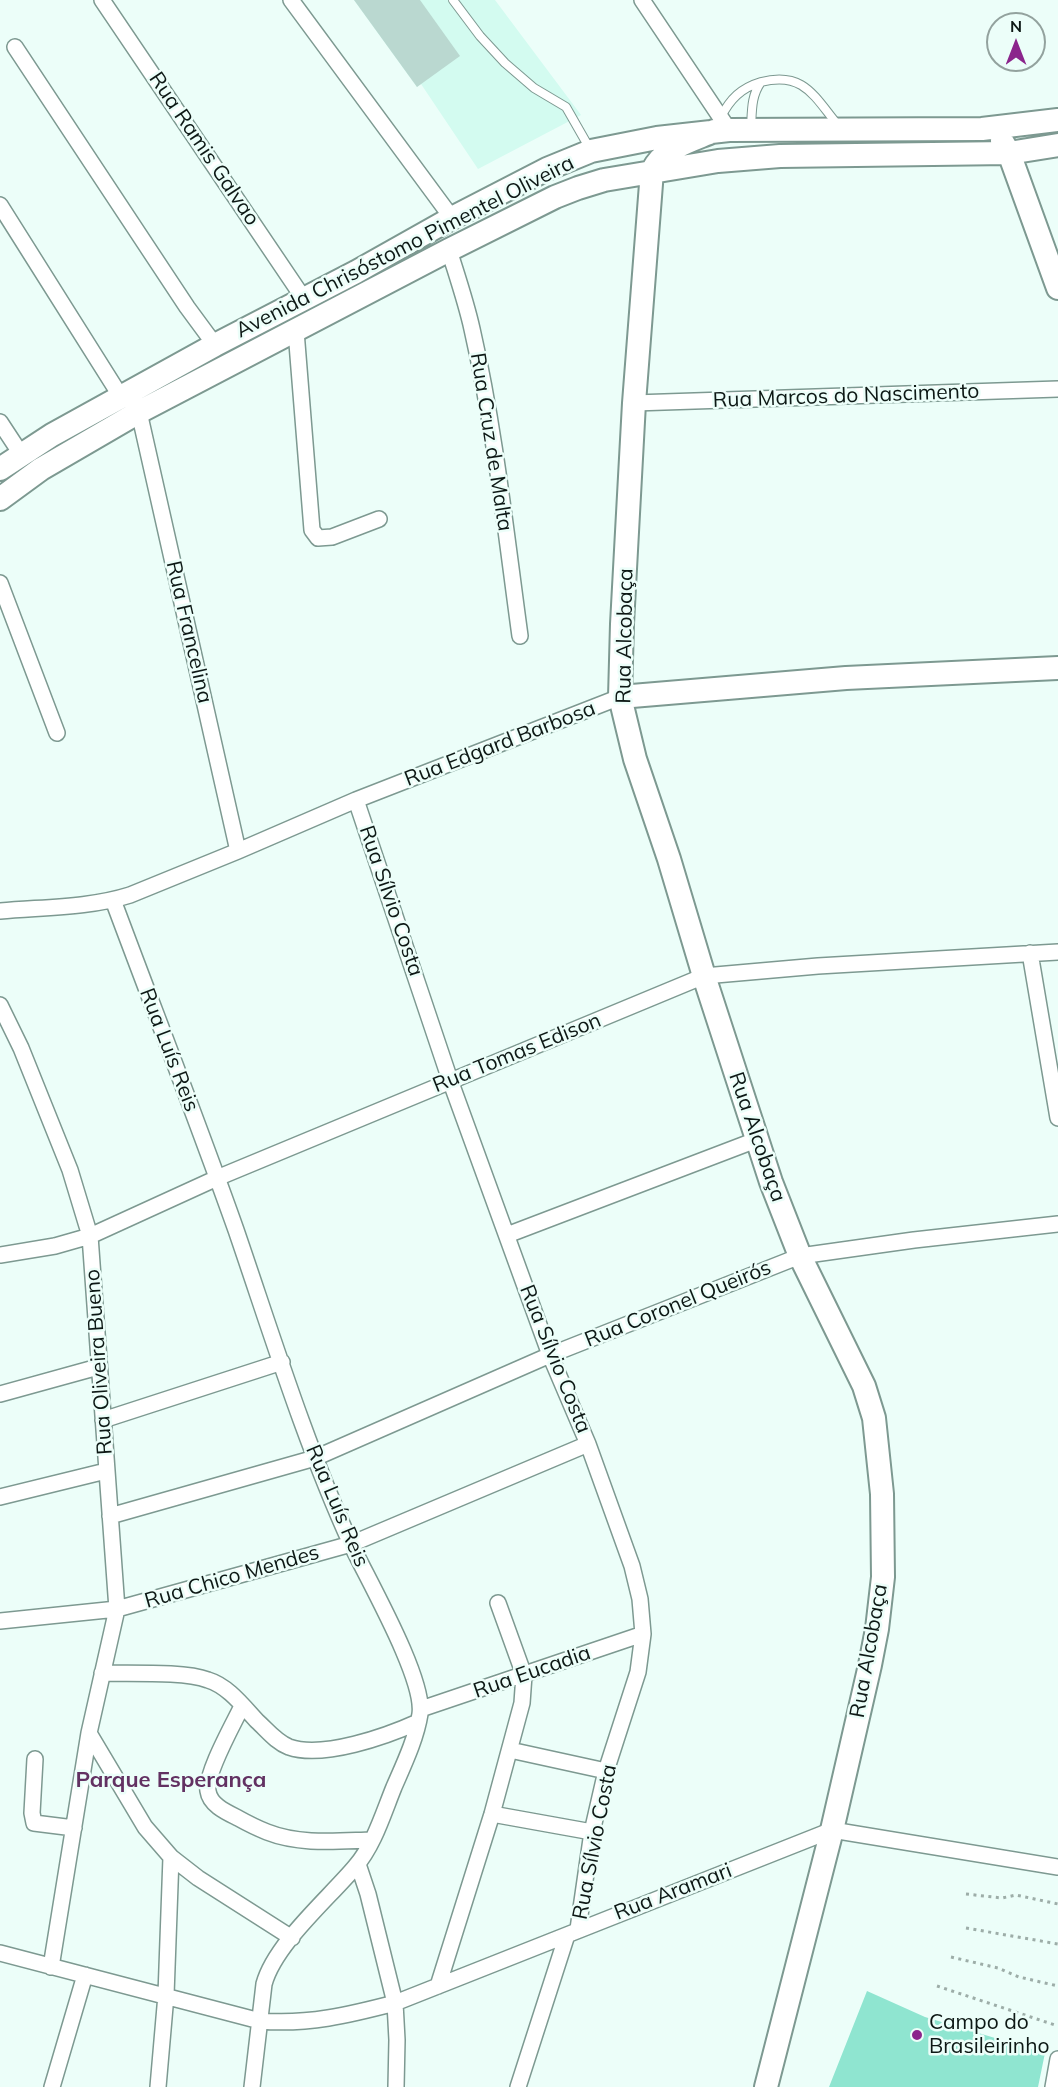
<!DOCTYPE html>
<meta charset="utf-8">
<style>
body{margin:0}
#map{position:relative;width:1058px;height:2087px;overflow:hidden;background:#ecfef9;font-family:Mulish,sans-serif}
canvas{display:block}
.north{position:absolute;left:986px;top:12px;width:60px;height:60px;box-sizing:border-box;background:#ecfef9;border:2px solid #93a29e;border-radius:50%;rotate:0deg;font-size:16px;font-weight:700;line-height:24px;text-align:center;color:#0d1815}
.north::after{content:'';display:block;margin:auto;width:21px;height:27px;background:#8b258c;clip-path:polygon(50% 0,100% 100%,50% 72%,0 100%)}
</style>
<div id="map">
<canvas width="1058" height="2087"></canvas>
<div class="north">N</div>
</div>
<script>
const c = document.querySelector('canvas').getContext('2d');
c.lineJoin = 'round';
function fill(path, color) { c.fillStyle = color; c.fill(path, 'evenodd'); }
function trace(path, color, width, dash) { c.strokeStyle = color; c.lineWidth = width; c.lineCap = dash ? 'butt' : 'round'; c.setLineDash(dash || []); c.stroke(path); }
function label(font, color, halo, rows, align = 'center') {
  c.font = font + ' Mulish,sans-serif'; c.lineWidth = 5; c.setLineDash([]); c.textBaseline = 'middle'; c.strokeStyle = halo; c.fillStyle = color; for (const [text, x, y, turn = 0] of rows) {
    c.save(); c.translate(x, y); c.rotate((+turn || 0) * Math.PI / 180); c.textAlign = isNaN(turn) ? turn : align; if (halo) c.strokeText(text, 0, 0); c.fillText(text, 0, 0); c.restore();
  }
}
fill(new Path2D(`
 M354 0H495L581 115 478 169 421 84 417 87Z`), '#d3fbf0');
fill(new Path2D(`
 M867 1991 925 2017 1045 2053 1038 2087H829Z`), '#8fe5d0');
fill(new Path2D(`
 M354 0H420L460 56 417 87Z`), '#bad8d0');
const service = new Path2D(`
 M453 0 480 36 505 63 534 88 566 107 590 149
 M721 117C730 99 741 88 761 82
 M751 128C752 111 751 96 761 82 803 71 814 96 837 124`);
const minor = new Path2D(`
 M102 0 304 299
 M291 0 452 218
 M642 0 729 130
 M15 47 187 307 215 345
 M0 205 121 397
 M449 250C457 276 466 302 472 329 495 430 506 534 520 636
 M296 331 312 530 318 538 332 537 379 519
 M634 403 1058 389
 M139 412 238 851
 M0 422 21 454
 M0 583 57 733
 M356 800 450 1080 550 1355 588 1444 632 1566 640 1599 643 1634 638 1672 606 1771 592 1832 578 1929
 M113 900C154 1010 197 1120 236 1230 272 1335 305 1443 351 1544 368 1580 425 1679 420 1714 416 1739 404 1764 394 1787 383 1814 374 1845 355 1867 328 1899 275 1944 264 1984L252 2087
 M0 911C43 907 89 908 130 895L238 851 356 800 620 697
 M1030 953 1058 1118
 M0 1005 21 1048 70 1170 90 1236 117 1609 89 1733 51 1967
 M507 1235 756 1140
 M0 1255 55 1246 90 1236 217 1178 704 976 818 966 1058 952
 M0 1394 98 1367
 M103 1420 282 1362
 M0 1497 106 1471
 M110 1516 315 1458 550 1355 800 1256 914 1240 1058 1224
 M0 1621 117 1609 351 1544 588 1444
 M102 1673C130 1674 183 1671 208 1680 228 1686 243 1706 257 1721 267 1730 276 1742 289 1747 323 1759 387 1736 418 1722
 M242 1706C234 1723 205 1774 208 1791 210 1805 226 1812 238 1818 247 1823 257 1828 267 1832 300 1845 337 1841 372 1840
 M421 1709 643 1634
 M89 1733 145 1827 171 1857 198 1878 292 1938
 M510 1750 606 1771
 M35 1759 32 1813 34 1823 74 1828
 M492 1814 592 1832
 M358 1864 368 1894 395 2003 397 2040 396 2087
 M0 1953 260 2021C308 2025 349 2015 395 2003L832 1830 1058 1867
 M438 1986 492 1814 522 1703 524 1675 498 1603
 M52 2087 85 1975
 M158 2087 166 1995 171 1857
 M518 2087 567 1935
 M1053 2087 1058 2059`);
const secondary = new Path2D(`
 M714 131C691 141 664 147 652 171L634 403 622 624 620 697 635 759 669 859 704 976 771 1182 800 1256 864 1386 874 1418 882 1494 883 1577 877 1629 870 1665 832 1830 766 2087
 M1002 141 1009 153 1058 288
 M0 469 52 435 215 345 356 272 452 218 547 169 591 151 657 138 729 130 982 129 1058 120
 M0 499 41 469 139 412 449 250 555 197 578 188 604 180 718 161 780 156 1009 153 1058 145
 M620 697 846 678 1058 668`);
trace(service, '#7d9991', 10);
trace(minor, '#7d9991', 18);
trace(secondary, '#7d9991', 26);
trace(new Path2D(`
 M966 1894 1002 1898 1016 1895 1058 1904
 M966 1928 1058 1944
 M951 1957 998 1968 1019 1977 1058 1986
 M937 1986 1058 2026`), '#9dada8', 3, [3, 4.5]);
trace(service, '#fff', 8);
trace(minor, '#fff', 15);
trace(secondary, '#fff', 22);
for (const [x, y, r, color] of [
 [917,2035,6,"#8b258c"]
]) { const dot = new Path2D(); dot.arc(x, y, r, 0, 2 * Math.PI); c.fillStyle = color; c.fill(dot); trace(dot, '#ecfef9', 2); }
label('21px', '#0d1815', '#ecfef9', [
 ["Rua Ramis Galvao",204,149,56],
 ["Avenida Chrisóstomo Pimentel Oliveira",405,247,-27],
 ["Rua Marcos do Nascimento",846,396,-2],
 ["Rua Cruz de Malta",491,442,81],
 ["Rua Francelina",189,632,77],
 ["Rua Alcobaça",625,636,-89],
 ["Rua Edgard Barbosa",500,744,-21],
 ["Rua Sílvio Costa",391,901,71],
 ["Rua Luís Reis",169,1050,69],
 ["Rua Tomas Edison",517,1053,-22],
 ["Rua Alcobaça",757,1137,71],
 ["Rua Coronel Queirós",678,1304,-22],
 ["Rua Sílvio Costa",555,1359,68],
 ["Rua Oliveira Bueno",99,1362,-94],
 ["Rua Luís Reis",337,1506,67],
 ["Rua Chico Mendes",232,1577,-16],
 ["Rua Alcobaça",869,1651,-80],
 ["Rua Eucadia",532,1672,-19],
 ["Rua Sílvio Costa",595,1842,-79],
 ["Rua Aramari",673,1892,-21]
]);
label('21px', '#0d1815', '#ecfef9', [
 ["Campo do",929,2023],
 ["Brasileirinho",929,2047]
], 'left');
label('bold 22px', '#623162', '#ecfef9', [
 ["Parque Esperança",171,1780]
]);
</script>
